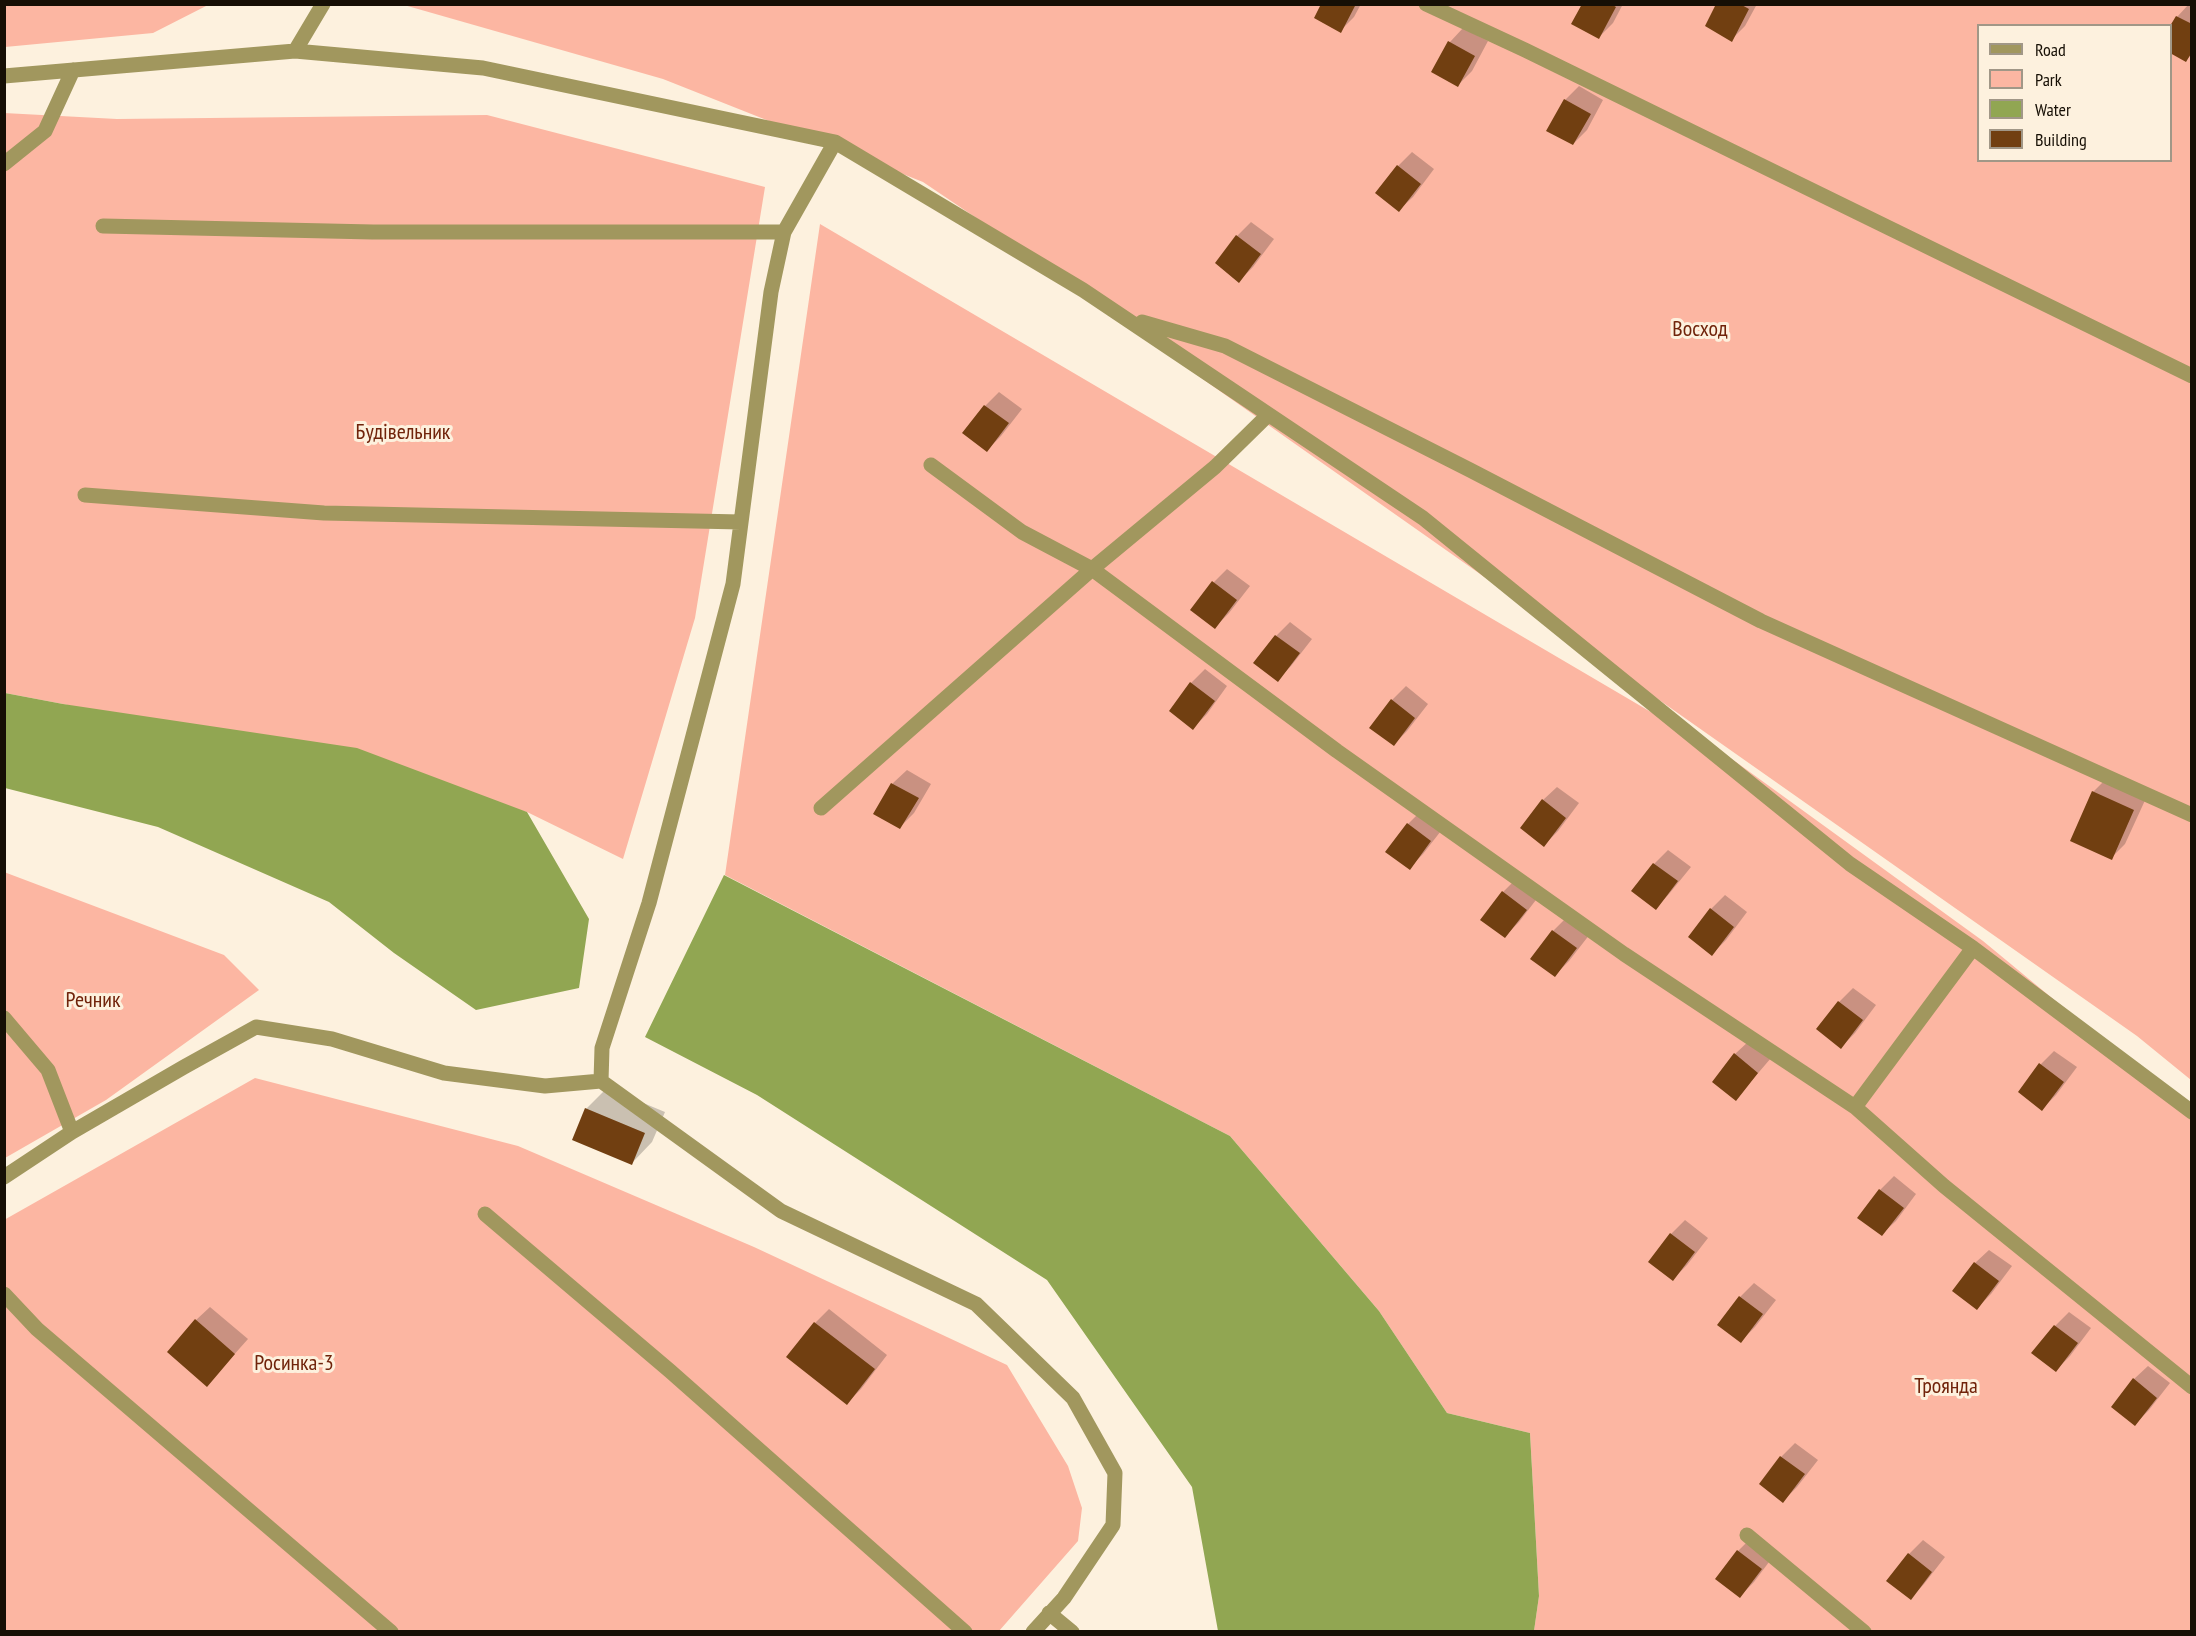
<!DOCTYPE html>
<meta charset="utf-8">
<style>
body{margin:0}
#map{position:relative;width:2196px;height:1636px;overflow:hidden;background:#fdf1de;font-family:"PT Sans Narrow",sans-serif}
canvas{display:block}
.frame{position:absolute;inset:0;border:6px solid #160f05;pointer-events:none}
.legend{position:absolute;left:1977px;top:24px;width:195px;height:138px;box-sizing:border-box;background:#fdf1de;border:2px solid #a19787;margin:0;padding:8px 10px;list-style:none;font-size:18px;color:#160f05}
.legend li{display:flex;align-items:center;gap:12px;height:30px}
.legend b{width:30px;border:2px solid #a19787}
</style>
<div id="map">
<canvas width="2196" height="1636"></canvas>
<div class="frame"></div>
<ul class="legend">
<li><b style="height:8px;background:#a1975e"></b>Road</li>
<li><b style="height:16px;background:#fcb6a2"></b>Park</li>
<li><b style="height:16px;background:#91a652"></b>Water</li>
<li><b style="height:16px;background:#713f11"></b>Building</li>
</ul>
</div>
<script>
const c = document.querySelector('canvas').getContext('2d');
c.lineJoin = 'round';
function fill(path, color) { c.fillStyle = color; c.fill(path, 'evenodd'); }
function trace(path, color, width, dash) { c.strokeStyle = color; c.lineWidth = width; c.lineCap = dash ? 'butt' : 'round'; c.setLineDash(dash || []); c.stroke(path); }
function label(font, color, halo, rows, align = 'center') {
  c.font = font + ' "PT Sans Narrow",sans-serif'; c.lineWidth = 6; c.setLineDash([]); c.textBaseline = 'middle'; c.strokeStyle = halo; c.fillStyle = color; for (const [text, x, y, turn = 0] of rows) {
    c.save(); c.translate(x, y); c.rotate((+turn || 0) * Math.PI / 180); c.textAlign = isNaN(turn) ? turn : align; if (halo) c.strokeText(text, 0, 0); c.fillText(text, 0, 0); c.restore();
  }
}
fill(new Path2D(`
 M5 4H208V5L153 33 5 47Z
 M404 5H2191V1080L2137 1036 1126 325 1083 290 923 182 663 79ZM1978 26H2170V160H1978Z
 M4 113 117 119 487 115 765 187 695 618 623 859 527 812 63 704 5 693Z
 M820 224 1736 762 1983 941 2191 1113V1631H1534L1539 1596 1530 1433 1447 1413 1379 1311 1230 1136 725 875Z
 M4 872 224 955 259 990 106 1100 5 1158Z
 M255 1078 518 1146 754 1247 1007 1365 1068 1466 1082 1508 1078 1541 999 1631H5L4 1220Z`), '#fcb6a2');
fill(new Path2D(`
 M5 693 63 704 357 748 527 812 589 919 579 988 476 1010 394 953 329 902 158 827 5 788Z
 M724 875 1230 1136 1379 1311 1447 1413 1530 1433 1539 1596 1534 1631H1218L1192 1487 1047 1280 757 1095 645 1037Z`), '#91a652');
fill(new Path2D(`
 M1323 4H1361L1354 17 1340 31Z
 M1584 4H1623L1613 23 1599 37Z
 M1718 4H1757L1745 26 1731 40Z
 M2189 4H2192V54L2186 60 2170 29 2177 17Z
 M1463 28 1488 41 1472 71 1458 85 1433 72 1450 42Z
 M1579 86 1603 100 1587 130 1573 144 1565 100Z
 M1412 152 1434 169 1413 197 1399 210 1398 166Z
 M1251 222 1274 239 1253 267 1239 281 1217 263 1237 236Z
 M999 392 1022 409 1001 436 987 450 964 433 985 406Z
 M1227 569 1250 586 1229 613 1215 627 1214 582Z
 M1290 622 1312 639 1291 666 1277 680 1255 663 1276 636Z
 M1205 669 1227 686 1207 714 1193 728 1171 710 1191 683Z
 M1406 686 1428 704 1407 731 1394 744 1392 700Z
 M907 770 931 784 914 813 900 827 875 813 893 783Z
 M2107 778 2147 796 2125 844 2111 858 2093 792Z
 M1557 787 1579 803 1558 831 1544 845 1543 800Z
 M1422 810 1444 827 1423 854 1409 868 1408 824Z
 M1668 850 1691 867 1669 894 1656 908 1633 891 1654 864Z
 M1517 878 1539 896 1519 922 1505 936 1503 892Z
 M1725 895 1747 912 1726 940 1712 954 1711 909Z
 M1567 917 1590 934 1569 961 1555 975 1553 931Z
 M1853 988 1876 1005 1855 1033 1841 1047 1818 1029 1839 1002Z
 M1749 1041 1771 1058 1736 1099 1735 1054Z
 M2054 1051 2077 1067 2056 1095 2042 1109 2041 1064Z
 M607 1088 665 1112 652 1142 632 1163 586 1109Z
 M1894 1176 1916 1194 1896 1221 1882 1234 1880 1190Z
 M1685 1220 1708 1238 1687 1265 1673 1279 1671 1234Z
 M1989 1250 2012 1266 1991 1294 1977 1308 1975 1263Z
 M1754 1283 1776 1300 1755 1327 1741 1341 1740 1297Z
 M210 1307 248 1339 207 1385 196 1320Z
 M829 1309 887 1355 861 1389 847 1403 815 1323Z
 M2069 1312 2091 1328 2070 1356 2056 1370 2033 1353 2055 1326Z
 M2148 1366 2170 1383 2149 1410 2135 1424 2134 1379Z
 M1795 1443 1818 1460 1797 1487 1783 1501 1761 1484 1781 1457Z
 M1752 1537 1775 1554 1754 1582 1740 1596 1738 1551Z
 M1923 1540 1945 1557 1924 1584 1911 1598 1888 1581 1909 1554Z`), '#0003');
fill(new Path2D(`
 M1321 4H1356L1341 33 1314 18Z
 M1582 4H1611L1616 7 1599 39 1571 24Z
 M1716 4H1740L1749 9 1732 42 1705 26Z
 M2176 16 2192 24V52L2186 62 2170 53V26Z
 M1448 41 1475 56 1458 87 1431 72Z
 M1564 99 1591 114 1573 145 1546 131Z
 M1397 165 1421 184 1399 212 1375 193Z
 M1236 235 1261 254 1239 283 1215 263Z
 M984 405 1009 423 987 452 962 433Z
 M1212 581 1237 600 1215 629 1190 610Z
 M1275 635 1300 653 1278 682 1253 663Z
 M1190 682 1215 701 1193 730 1169 711Z
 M1391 699 1415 718 1394 746 1369 728Z
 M891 783 919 798 900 829 873 814Z
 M2092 791 2134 810 2112 860 2070 841Z
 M1542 799 1566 818 1544 847 1520 828Z
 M1407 823 1431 841 1410 870 1385 852Z
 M1653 863 1678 881 1656 910 1631 891Z
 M1502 891 1527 910 1505 938 1480 920Z
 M1710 908 1734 927 1712 956 1688 937Z
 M1552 930 1577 948 1555 977 1530 959Z
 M1838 1001 1863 1020 1841 1049 1816 1029Z
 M1734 1053 1758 1073 1736 1101 1712 1082Z
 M2039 1063 2064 1082 2042 1111 2018 1092Z
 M585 1108 645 1133 632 1165 572 1140Z
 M1879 1189 1904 1208 1882 1236 1857 1218Z
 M1670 1233 1695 1252 1673 1281 1648 1262Z
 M1974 1262 1999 1281 1977 1310 1952 1291Z
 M1739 1296 1763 1314 1741 1343 1717 1325Z
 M195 1319 235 1354 207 1387 167 1352Z
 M814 1322 875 1369 847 1405 786 1357Z
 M2054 1325 2078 1343 2056 1372 2031 1353Z
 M2133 1378 2157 1398 2135 1426 2111 1407Z
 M1780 1456 1805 1474 1783 1503 1759 1484Z
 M1737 1550 1762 1569 1740 1598 1715 1579Z
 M1908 1553 1932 1572 1911 1600 1886 1581Z`), '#713f11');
trace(new Path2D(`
 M1426 4 1525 50 2192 376
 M295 51 323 4
 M4 76 295 51 483 68 835 142 1083 290 1423 518 1850 864 1973 948 2192 1112
 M4 164 45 131 73 70
 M103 226 373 232H784
 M1142 322 1225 346 1470 470 1761 621 2192 815
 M931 465 1022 532 1092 569 1337 751 1624 954 1855 1107 1944 1186 2192 1387
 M85 495 324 513 741 522
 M821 808 1092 569 1215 467 1268 415
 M4 1018 48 1070 72 1132
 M601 1081 602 1048 649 903 733 584 771 292 784 232 835 142
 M1855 1107 1973 948
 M4 1177 72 1132 184 1067 256 1027 332 1039 444 1073 545 1086 601 1081 781 1211 976 1304 1073 1398 1115 1473 1113 1525 1064 1598 1033 1632
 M485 1214 670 1371 965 1632
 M4 1294 37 1329 391 1632
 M1747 1535 1864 1632
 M1049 1613 1072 1632`), '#a1975e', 15);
label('22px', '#70230a', '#fdf1de', [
 ["Восход",1700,330],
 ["Будівельник",403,433],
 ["Речник",93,1001],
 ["Росинка-3",294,1364],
 ["Троянда",1946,1387]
]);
</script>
